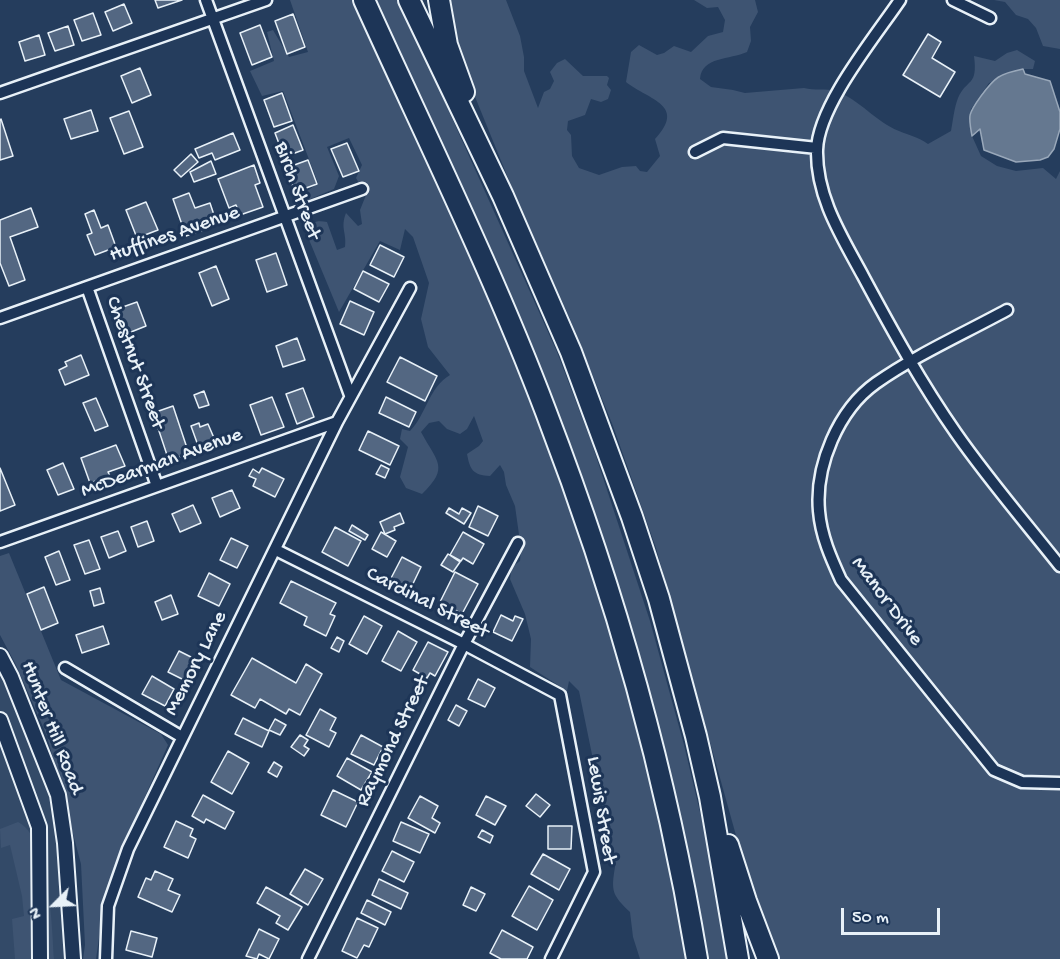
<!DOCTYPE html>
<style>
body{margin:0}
#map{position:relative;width:1060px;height:959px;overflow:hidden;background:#253d5d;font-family:"Gochi Hand",sans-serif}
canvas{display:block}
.north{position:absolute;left:24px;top:875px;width:60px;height:60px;-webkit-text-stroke:4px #1d3557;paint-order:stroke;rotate:246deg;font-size:16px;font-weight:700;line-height:24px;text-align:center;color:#e8f1f8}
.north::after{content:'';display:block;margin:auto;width:21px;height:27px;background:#e8f1f8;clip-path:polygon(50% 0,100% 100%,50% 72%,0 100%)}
.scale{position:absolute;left:841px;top:908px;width:99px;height:27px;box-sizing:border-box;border:3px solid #e8f1f8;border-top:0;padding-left:8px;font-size:18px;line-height:21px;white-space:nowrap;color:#e8f1f8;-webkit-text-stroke:4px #1d3557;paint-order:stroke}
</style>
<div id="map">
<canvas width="1060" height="959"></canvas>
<div class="north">N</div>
<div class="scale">50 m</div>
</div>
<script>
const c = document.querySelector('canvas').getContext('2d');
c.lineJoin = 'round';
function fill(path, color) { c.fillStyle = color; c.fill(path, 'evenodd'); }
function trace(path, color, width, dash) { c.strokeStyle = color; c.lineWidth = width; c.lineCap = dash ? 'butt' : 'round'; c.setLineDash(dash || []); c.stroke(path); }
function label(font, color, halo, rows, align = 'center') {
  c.font = font + ' "Gochi Hand",sans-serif'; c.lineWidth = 6; c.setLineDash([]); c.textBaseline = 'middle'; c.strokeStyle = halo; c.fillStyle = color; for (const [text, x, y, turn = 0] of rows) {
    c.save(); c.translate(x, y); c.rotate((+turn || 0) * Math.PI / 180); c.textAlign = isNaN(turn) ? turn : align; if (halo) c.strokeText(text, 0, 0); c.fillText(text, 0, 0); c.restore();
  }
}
fill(new Path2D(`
 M0 656 58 795 73 959H0Z`), '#334a68');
fill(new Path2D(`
 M290 0H352C385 67 416 136 447 205 480 278 514 351 542 426 608 598 656 777 688 959H640L633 937 630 912C612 895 611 891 615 867L579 691 569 681 567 691 530 667 531 639 525 614 510 579 512 567 520 561 521 549 515 506 506 485 504 472 500 465 490 476C473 475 470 470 467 454L479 446 483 441 474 416 467 429 460 434 447 429 439 421 429 423 421 432C437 462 450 467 422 494L406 488 400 477 408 447 400 439 402 429 410 431C426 415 429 387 450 375L428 347 421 319 429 283 413 237 405 229 400 250 380 241 339 312 305 230C311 222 317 220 327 222L337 250 345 247C347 233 340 228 346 213L358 226 362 224 360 210 366 195 356 178 362 165 349 138 327 147 339 176 334 189 301 203 300 197 302 195 318 183 283 91 262 96 250 71 274 61 267 32 273 30 289 57 308 52Z
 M375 0H399L557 352 591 441 650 621 684 745 710 854 728 959H705C678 788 635 622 576 460 518 303 445 152 375 0Z
 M447 0H506L520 36 524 57V71L538 108 544 92 550 89 554 81 550 72 557 63 565 59 583 76H607L609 78 607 85 611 90 608 99 601 102 591 99 585 115 568 121 567 130 571 135 572 156 579 168 599 175 622 167 636 166 640 171 647 172 660 156 655 139C687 105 649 100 626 82L631 52 639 45 657 55 664 53 674 46 691 52 708 36 723 32 725 20 718 7 707 8 694 0H755L758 12 750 27 751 41 747 52C730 60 702 56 700 79L711 87 733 90 745 93 804 88C814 91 826 88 836 91 860 100 876 122 899 131 911 136 916 136 928 144L951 131C953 121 954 108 958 98 967 78 978 87 974 56L995 61 1007 53 1017 50 1035 61 1033 69H1023L989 83 971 109 969 121 972 136 981 156 997 166 1016 171 1043 168 1056 179 1060 171V959H775L742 857 656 548 613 426 570 319 517 200 469 82Z
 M994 0H1060V49L1043 46 1036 28 1028 19 1016 15 1005 2Z
 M9 553 61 680 161 734 168 745 126 839 105 896 96 959H83L85 945 81 864 47 736 15 663 0 635V556Z
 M18 822C50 838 52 926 54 959H15L12 919 24 916 22 896 10 845 1 848 0 829Z`), '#3e5472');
const water = new Path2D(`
 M1023 69 1025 74 1050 81 1060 112V129L1054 149 1048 157 1040 160 1016 162 984 150 980 129 972 136C968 115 968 114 981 96 995 77 999 74 1023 69Z`);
fill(water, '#657890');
trace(water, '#99a8ba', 1.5);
const building = new Path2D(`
 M155 0H182L158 8Z
 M124 4 132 23 113 31 105 12Z
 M93 13 101 35 82 41 74 20Z
 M293 14 305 47 287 54 275 21Z
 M260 25 272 57 252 65 240 33Z
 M68 26 74 45 55 51 48 33Z
 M928 34 941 42 932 58 955 72 940 97 903 75Z
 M39 35 45 55 25 61 19 42Z
 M140 68 151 95 132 103 121 76Z
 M282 93 292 121 274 127 264 100Z
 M91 110 98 131 71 139 64 119Z
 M129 111 143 147 124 154 110 118Z
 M1 119 13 156 0 160V120Z
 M293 125 303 150 284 157 275 133Z
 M233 133 240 150 215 160 212 153 199 158 195 149Z
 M347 143 359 171 343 177 331 149Z
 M191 154 198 162 181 177 174 170Z
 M308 160 317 184 295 192 286 168Z
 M211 161 216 174 194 182 190 172Z
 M254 165 260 183 255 185 263 207 240 215 236 205 229 208 218 179Z
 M189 193 195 208 210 203 214 215 203 219 206 229 186 236 173 199Z
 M146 202 158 230 137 238 126 210Z
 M31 208 38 227 10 237 25 280 9 286 0 263V220Z
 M94 210 101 228 108 225 116 247 95 255 87 235 92 233 85 214Z
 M380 245 404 257 394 277 370 265Z
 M276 253 287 285 267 292 256 260Z
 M216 266 229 299 212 306 199 273Z
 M363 271 389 284 379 302 354 289Z
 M350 301 374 312 364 335 340 324Z
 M137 302 146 326 126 334 117 309Z
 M297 338 305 360 283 367 276 346Z
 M81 355 89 375 65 385 59 370 67 366 65 362Z
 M400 357 437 376 425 401 387 382Z
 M303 388 314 417 297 424 286 394Z
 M204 391 209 405 199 408 194 395Z
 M272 397 284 427 261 435 250 405Z
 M386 397 416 412 409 427 379 413Z
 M96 398 108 426 95 431 83 403Z
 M173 406 189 454 169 461 153 413Z
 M199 423 200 427 208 424 217 445 200 451 191 426Z
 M368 431 399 446 390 465 359 450Z
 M116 445 125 466 108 472 110 476 90 483 81 458Z
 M63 463 74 489 58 495 47 470Z
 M381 465 389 469 385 478 376 474Z
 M0 468 15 505 0 511Z
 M262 468 284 479 275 497 253 486 256 479 249 476 253 469 259 473Z
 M232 490 240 508 220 517 212 498Z
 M193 505 201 523 180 532 172 514Z
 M478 506 498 516 488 536 469 527Z
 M449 508 459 514 462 508 471 513 464 524 446 513Z
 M400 513 404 523 394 527 395 530 385 534 380 522Z
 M147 521 154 541 138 547 131 527Z
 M352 525 368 535 365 540 349 531Z
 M335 527 361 541 348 566 322 552Z
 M118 531 126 551 109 558 101 537Z
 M381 532 396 541 387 557 372 549Z
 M463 532 484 544 473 564 463 558 461 561 450 555Z
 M231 538 248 546 237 568 220 560Z
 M89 540 100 569 85 574 74 545Z
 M59 551 70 580 56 585 45 557Z
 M448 554 460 562 453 572 441 565Z
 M402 557 421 567 408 594 388 584Z
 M455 572 478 584 462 614 440 602Z
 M209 573 230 584 219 606 198 596Z
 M291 581 336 603 330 614 335 616 326 636 304 625 307 617 280 603Z
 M44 587 58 623 41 630 27 594Z
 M100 588 104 603 94 606 90 591Z
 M171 595 178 614 162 620 155 602Z
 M501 615 513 621 515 616 523 619 512 641 493 632Z
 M364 616 382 626 367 654 349 644Z
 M103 626 109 644 82 653 76 635Z
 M398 631 417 642 401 671 382 661Z
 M337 637 344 641 339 652 331 648Z
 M428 642 448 652 435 676 430 673 427 678 413 670Z
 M179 651 195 659 184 680 168 672Z
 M252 658 296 683 306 664 322 674 300 715 289 709 286 714 260 699 255 708 231 695Z
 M152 676 174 689 165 706 142 694Z
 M478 679 495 688 485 707 468 699Z
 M456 705 467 711 459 726 448 720Z
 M320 709 336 718 330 730 336 733 329 747 306 735Z
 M243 718 269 731 262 747 235 734Z
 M275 719 286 725 280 735 269 730Z
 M300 735 308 740 304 746 309 749 304 756 291 747Z
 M361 735 383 747 374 765 351 754Z
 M228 751 249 763 232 794 211 782Z
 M347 758 372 772 361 790 337 776Z
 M274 762 282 767 277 777 268 772Z
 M333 790 358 802 346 827 321 815Z
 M536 794 550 805 540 817 526 806Z
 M203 795 234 812 225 829 206 819 204 823 192 816Z
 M420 796 438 806 432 818 440 823 435 833 408 818Z
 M486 796 506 806 495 825 476 815Z
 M176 821 193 829 190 836 196 839 188 858 164 847Z
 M401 822 429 834 420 853 393 841Z
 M548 826H572L571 849H548Z
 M482 830 493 836 490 843 478 837Z
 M392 851 414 862 404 882 382 871Z
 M543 854 570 869 559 890 531 874Z
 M305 869 323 879 308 905 290 894Z
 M155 871 173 879 168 890 180 895 172 912 138 897 146 878 151 880Z
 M379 879 408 893 401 909 372 895Z
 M529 886 553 900 537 930 512 916Z
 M266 887 302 907 288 930 276 923 280 916 257 903Z
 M471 887 485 894 476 911 463 905Z
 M367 900 391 912 385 925 361 913Z
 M357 918 378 928 369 947 364 945 357 958 342 951Z
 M259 929 279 939 269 959 259 954 257 959 246 956Z
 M502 930 533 947 527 959H501L490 953Z
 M131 931 157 938 152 957 126 950Z`);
fill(building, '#536782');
trace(building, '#e8f1f8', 1.5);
const minor = new Path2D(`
 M206 0 350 395
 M900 0C875 37 818 106 817 150 816 197 842 237 863 276 892 330 921 383 956 433 988 479 1025 522 1060 566
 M953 0 990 18
 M0 93 266 0
 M695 152 723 138 817 148
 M87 287 157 486
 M1007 310C963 334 916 355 876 383 838 410 815 466 819 511 821 536 831 558 841 580L994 770 1022 782 1060 783
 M0 318 362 189
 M0 542 337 422
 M276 550 464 644 560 695 594 872 551 959
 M65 668 182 737
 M106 959 108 906 128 849 337 422 410 288
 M308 959 464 644 518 543`);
const tertiary = new Path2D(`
 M0 656 11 677 58 795 65 843 73 959
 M0 720 39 827 40 959`);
const motorway = new Path2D(`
 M364 0C426 137 493 272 546 412 614 589 666 772 697 959
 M409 0 503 196 571 352 632 517 659 599 696 736 710 797 738 959
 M439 0 447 45 464 92
 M728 845 746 901 768 959`);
trace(minor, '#e8f1f8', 15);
trace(tertiary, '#e8f1f8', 18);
trace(motorway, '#e8f1f8', 24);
trace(minor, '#1d3557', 10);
trace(tertiary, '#1d3557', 14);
trace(motorway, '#1d3557', 20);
label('21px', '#e8f1f8', '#1d3557', [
 ["Birch Street",296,191,70],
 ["Huffines Avenue",175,235,-19],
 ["Chestnut Street",134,363,70],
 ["McDearman Avenue",162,464,-20],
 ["Manor Drive",886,602,53],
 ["Cardinal Street",427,604,27],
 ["Memory Lane",197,664,-63],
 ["Hunter Hill Road",51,728,69],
 ["Raymond Street",394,742,-64],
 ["Lewis Street",600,810,81]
]);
</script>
